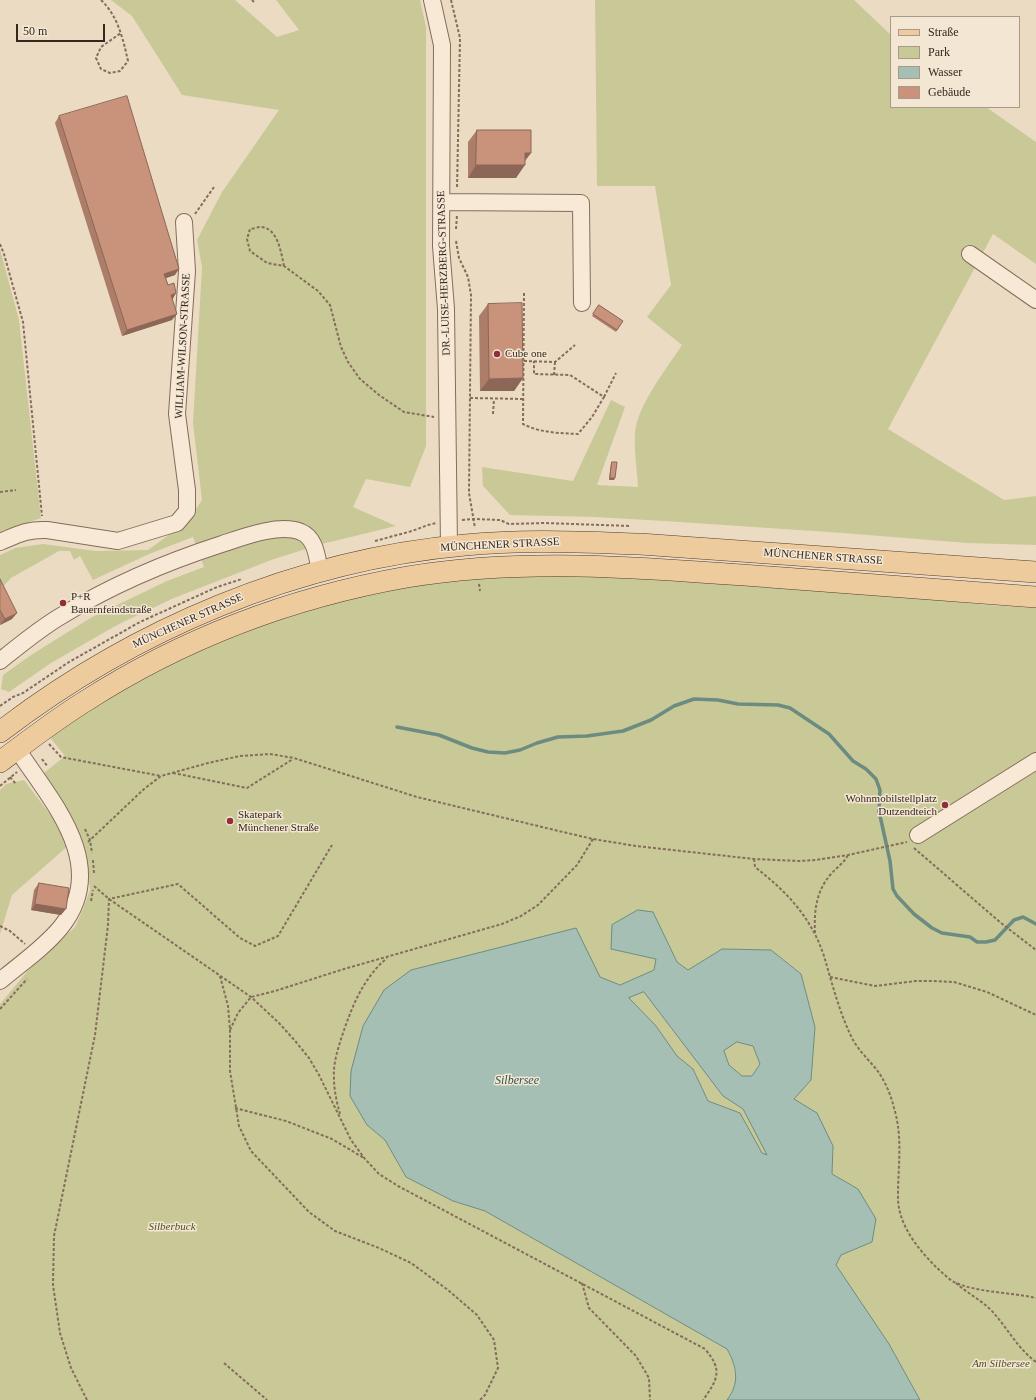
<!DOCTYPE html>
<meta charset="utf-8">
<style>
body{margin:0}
#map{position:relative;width:1036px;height:1400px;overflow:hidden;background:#ebdbc3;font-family:"Times New Roman",serif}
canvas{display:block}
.legend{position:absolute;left:890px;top:16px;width:130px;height:92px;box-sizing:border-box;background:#f3e6d2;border:1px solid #a79a8a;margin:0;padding:5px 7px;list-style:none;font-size:12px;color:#35271e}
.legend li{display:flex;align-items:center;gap:8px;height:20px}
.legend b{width:20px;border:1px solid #a79a8a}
.scale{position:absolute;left:16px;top:24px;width:89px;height:18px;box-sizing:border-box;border:2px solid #35271e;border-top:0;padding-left:5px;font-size:12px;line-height:14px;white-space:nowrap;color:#35271e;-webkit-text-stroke:3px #f3e6d2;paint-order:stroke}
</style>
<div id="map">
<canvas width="1036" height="1400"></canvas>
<ul class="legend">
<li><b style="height:5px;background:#edcb9c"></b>Straße</li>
<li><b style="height:11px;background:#c9c998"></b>Park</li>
<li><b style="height:11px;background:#a5bfb4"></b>Wasser</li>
<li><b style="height:11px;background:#c8927b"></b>Gebäude</li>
</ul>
<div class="scale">50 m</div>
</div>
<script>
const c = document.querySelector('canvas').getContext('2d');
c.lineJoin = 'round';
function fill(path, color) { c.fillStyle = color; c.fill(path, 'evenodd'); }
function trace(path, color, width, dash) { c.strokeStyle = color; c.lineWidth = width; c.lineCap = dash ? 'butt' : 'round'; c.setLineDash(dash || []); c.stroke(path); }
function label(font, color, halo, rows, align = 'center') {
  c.font = font + ' "Times New Roman",serif'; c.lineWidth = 3; c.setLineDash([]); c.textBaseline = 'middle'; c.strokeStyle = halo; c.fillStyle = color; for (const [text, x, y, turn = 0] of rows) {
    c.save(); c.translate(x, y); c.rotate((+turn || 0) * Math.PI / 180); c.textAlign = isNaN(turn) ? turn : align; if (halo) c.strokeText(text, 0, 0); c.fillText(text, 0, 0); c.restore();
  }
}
fill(new Path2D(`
 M111 0H235L277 37 299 30 276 0H420L426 27V446L410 487 366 479 353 507 396 526 322 544 274 559 174 598 119 624 51 663 9 692 1 689 3 675 31 655 92 617 167 581 204 567 193 537 149 554 93 580 80 556 74 560 70 551H59L11 578 0 590V555L15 548 43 544 96 551 148 550 188 521 202 500 193 423 202 267 197 240 222 192 279 110 182 95 132 16Z
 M595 0H854L891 35V107H986L1036 142V264L993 234 888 429 1004 500 1036 496V545L967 543 843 533 664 521 595 517 510 515 483 486 482 467 573 481 611 400 625 407 597 485 638 487C637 470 634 452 635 434 636 407 667 368 682 345L647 317 671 285 655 186H597Z
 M0 249 19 320 41 518 0 532Z
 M568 571 912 597 988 605 1036 608V1400H920L889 1344 835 1265 841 1255 872 1242 858 1189 832 1174 833 1146 794 1099 811 1080 815 1027 801 974 771 950 722 949 688 970 677 962 653 912 611 949 656 959 654 970 620 985 600 977 367 1125 385 1140 406 1177 453 1201 485 1211 727 1349C736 1368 741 1383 727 1400H0V1004L31 967 75 927 83 909 90 890 87 863 80 837 57 800 44 773 65 756 48 735 118 687 236 631 402 584Z
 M24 780 61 829 69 845 12 895 0 934V790L6 784Z
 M644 991 723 1096 743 1109 768 1156 762 1154 740 1113 708 1101 693 1069 677 1056 656 1026 629 998Z
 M737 1042 753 1046 760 1064 752 1076 742 1077 729 1065 724 1050Z`), '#c9c998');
const water = new Path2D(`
 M638 910 653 912 677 962 688 970 722 949 771 950 801 974 815 1027 811 1080 794 1099 817 1113 833 1146 832 1174 858 1189 876 1219 872 1242 841 1255 836 1265 889 1344 920 1400H727C740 1383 737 1367 727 1349L485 1211 453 1201 406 1177 385 1140 367 1125 350 1096 351 1071 363 1026 384 990 411 970 576 928 600 977 620 985 654 970 656 959 611 949 612 925ZM644 992 723 1096 743 1109 767 1155 762 1153 740 1113 708 1101 693 1069 677 1056 656 1026 629 998ZM737 1042 753 1046 760 1064 752 1076H742L729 1065 724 1051Z`);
fill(water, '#a5bfb4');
trace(water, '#6c8c81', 1);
trace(new Path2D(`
 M397 727 439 735 472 748 488 752 505 753 520 750 537 743 558 737 587 736 623 731 651 720 674 706 694 699 718 700 738 704 778 705 790 708 829 734 853 761 866 769 876 779 880 790 879 811 890 861 893 889 897 896 914 914 932 928 942 933 970 937 977 942H986L995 940 1014 920 1023 917 1036 924`), '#6c8c81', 3.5);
const minor = new Path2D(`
 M432 0 442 45 441 246 446 309 449 547
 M441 202 581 203 582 303
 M970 254 1036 300
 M0 542C17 535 27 529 47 530L118 541 177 523 187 511V490L177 414 187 271 184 222
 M0 661C20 645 39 629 61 616 112 585 166 562 222 544 243 537 280 523 301 532 316 538 317 558 320 571
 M918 835 1036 761
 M0 981C20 964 44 948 61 927 111 865 51 801 17 749`);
const major = new Path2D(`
 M0 732C134 629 297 560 465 545 524 539 582 542 640 544L1036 572
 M0 762C28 741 55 720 84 702 182 639 293 597 407 577 527 557 649 568 770 577 859 584 947 590 1036 597`);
trace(minor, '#856c5b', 18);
trace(major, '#533c2f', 22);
trace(new Path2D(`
 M101 0C118 16 123 39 128 61L120 71 110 73 101 69 96 58 101 47 121 33
 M252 0 254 2
 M451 0 460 38 457 189
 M195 214 214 187
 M456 229 457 215
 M456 241 459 258 468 277 471 295 469 493 475 528
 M0 244 4 254 23 322 42 516
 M284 266C281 253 278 227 260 227 257 227 253 229 250 229L247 239 250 251 267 263 284 266 318 291 330 305 341 347 348 362 360 379 379 395 404 412 434 417
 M524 293 523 424C540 433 560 433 578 434L592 417 604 397 570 375 534 374V361
 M524 361 555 362 575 345
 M554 375 555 362
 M604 397 616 373
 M470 398 524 399
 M493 414 494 399
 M0 492 16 490
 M462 520 474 519 500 520 509 524 545 523 630 526
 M375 541 412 531 428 525 436 523
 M479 584 480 591
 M0 706 13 697 23 693 69 662 140 622 217 587 242 579
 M49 744 61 757 161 776
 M42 759 48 767
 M173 773 247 788 293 759
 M10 777 16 784
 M0 786 17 772
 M85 829 90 840 92 853
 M88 842 144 789 161 776 208 763 240 756 270 754 294 758 417 797 563 832 593 839 636 846 754 859 799 861 816 860 848 855 907 842
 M914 848 1001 923 1036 950
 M754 859 755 867C787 892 811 917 824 956 832 983 839 1011 851 1036 857 1049 868 1059 877 1070 885 1081 891 1095 894 1108 903 1137 898 1166 898 1195 897 1224 918 1249 937 1268 943 1273 949 1280 956 1283 981 1293 1010 1292 1036 1298
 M93 860 94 873
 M94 886 109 899 251 997 279 1023 296 1042 309 1058 319 1075 351 1140 365 1159 379 1174 398 1186 705 1349C723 1370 718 1379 703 1400
 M91 901 93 890
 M0 926 10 931 25 944
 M815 933C814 911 816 891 831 874 837 867 844 863 848 855
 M220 976 228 1006 230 1030V1071L239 1126 251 1151 309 1212 335 1231 379 1248 411 1263 448 1290 477 1315 494 1340 498 1368 485 1395 480 1400
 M830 977 875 986 916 981H932L954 982 987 992 1036 1015
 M0 1009 27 979
 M230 1030 238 1013 251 997 275 991 344 969 502 924 521 916 538 905 577 865 593 839
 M235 1108 286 1121 332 1139 364 1158
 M340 1114C337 1103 334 1091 334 1078 333 1065 337 1052 341 1039 351 1009 362 979 387 958
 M582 1283 589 1308 636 1356 649 1378 650 1400
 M956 1283C967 1293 981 1300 991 1310 1007 1327 1017 1348 1036 1362
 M224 1363 267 1400
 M87 1400 71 1368 60 1333 53 1285 54 1236 95 1035 108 925 109 899 178 884 240 938 255 946 278 936 332 845
 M1035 1400 1036 1395`), '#856c5b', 2, [3, 2]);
trace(minor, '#f7e9d6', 16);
trace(major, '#edcb9c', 21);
fill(new Path2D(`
 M59 116 175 275 166 278 168 285 176 293 172 300V320L122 336 55 123Z
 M477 130 525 161 516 178H468V142Z
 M488 304 523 378 514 391H480L479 316Z
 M599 305 623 321 616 332 592 316Z
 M612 462 614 480H609L611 464Z
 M0 579 12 619 0 625Z
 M39 883 61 915 31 910 34 890Z`), '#ac7e6a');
fill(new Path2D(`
 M525 153H531L522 165H525L516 178H468L476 165Z
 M179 269 175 275 160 280 164 274Z
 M176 293 172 300 171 295Z
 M177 314 172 320 122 336 127 330Z
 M523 378 514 391H480L489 379Z
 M610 478H615L614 480H609Z
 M17 613 12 619 0 625 5 619Z
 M35 904 66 909 61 915 31 910Z`), '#8c6656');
const building = new Path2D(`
 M127 96 179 269 164 274 168 285 174 283 176 293 171 295 177 314 127 330 59 116Z
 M477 130H531V153H525V165H476Z
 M522 303 523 378 489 379 488 304Z
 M599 305 623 321 617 330 593 314Z
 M612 462H617L615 478H610Z
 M0 579 17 613 5 619 0 610Z
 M39 883 69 888 66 909 35 904Z`);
fill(building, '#c8927b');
trace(building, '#8c6656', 1);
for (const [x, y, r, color] of [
 [497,354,4,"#902e3a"],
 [63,603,4,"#902e3a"],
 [945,805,4,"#902e3a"],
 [230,821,4,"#902e3a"]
]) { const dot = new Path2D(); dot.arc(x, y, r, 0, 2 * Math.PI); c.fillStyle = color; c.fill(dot); trace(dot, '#f3e6d2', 1.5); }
label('11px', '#35271e', '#f3e6d2', [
 ["DR.-LUISE-HERZBERG-STRASSE",444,273,-92],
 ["WILLIAM-WILSON-STRASSE",183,346,-87],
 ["MÜNCHENER STRASSE",500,545,-3],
 ["MÜNCHENER STRASSE",823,557,4],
 ["MÜNCHENER STRASSE",188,621,-24]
]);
label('11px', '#35271e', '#f3e6d2', [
 ["Cube one",505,354],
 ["P+R",71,597],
 ["Bauernfeindstraße",71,610],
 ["Wohnmobilstellplatz",937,799,"right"],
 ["Dutzendteich",937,812,"right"],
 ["Skatepark",238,815],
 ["Münchener Straße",238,828]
], 'left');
label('italic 11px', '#4b5126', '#f3e6d2', [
 ["Silberbuck",172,1227],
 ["Am Silbersee",1001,1364]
]);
label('italic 12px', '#2e544e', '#f3e6d2', [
 ["Silbersee",517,1081]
]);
</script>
